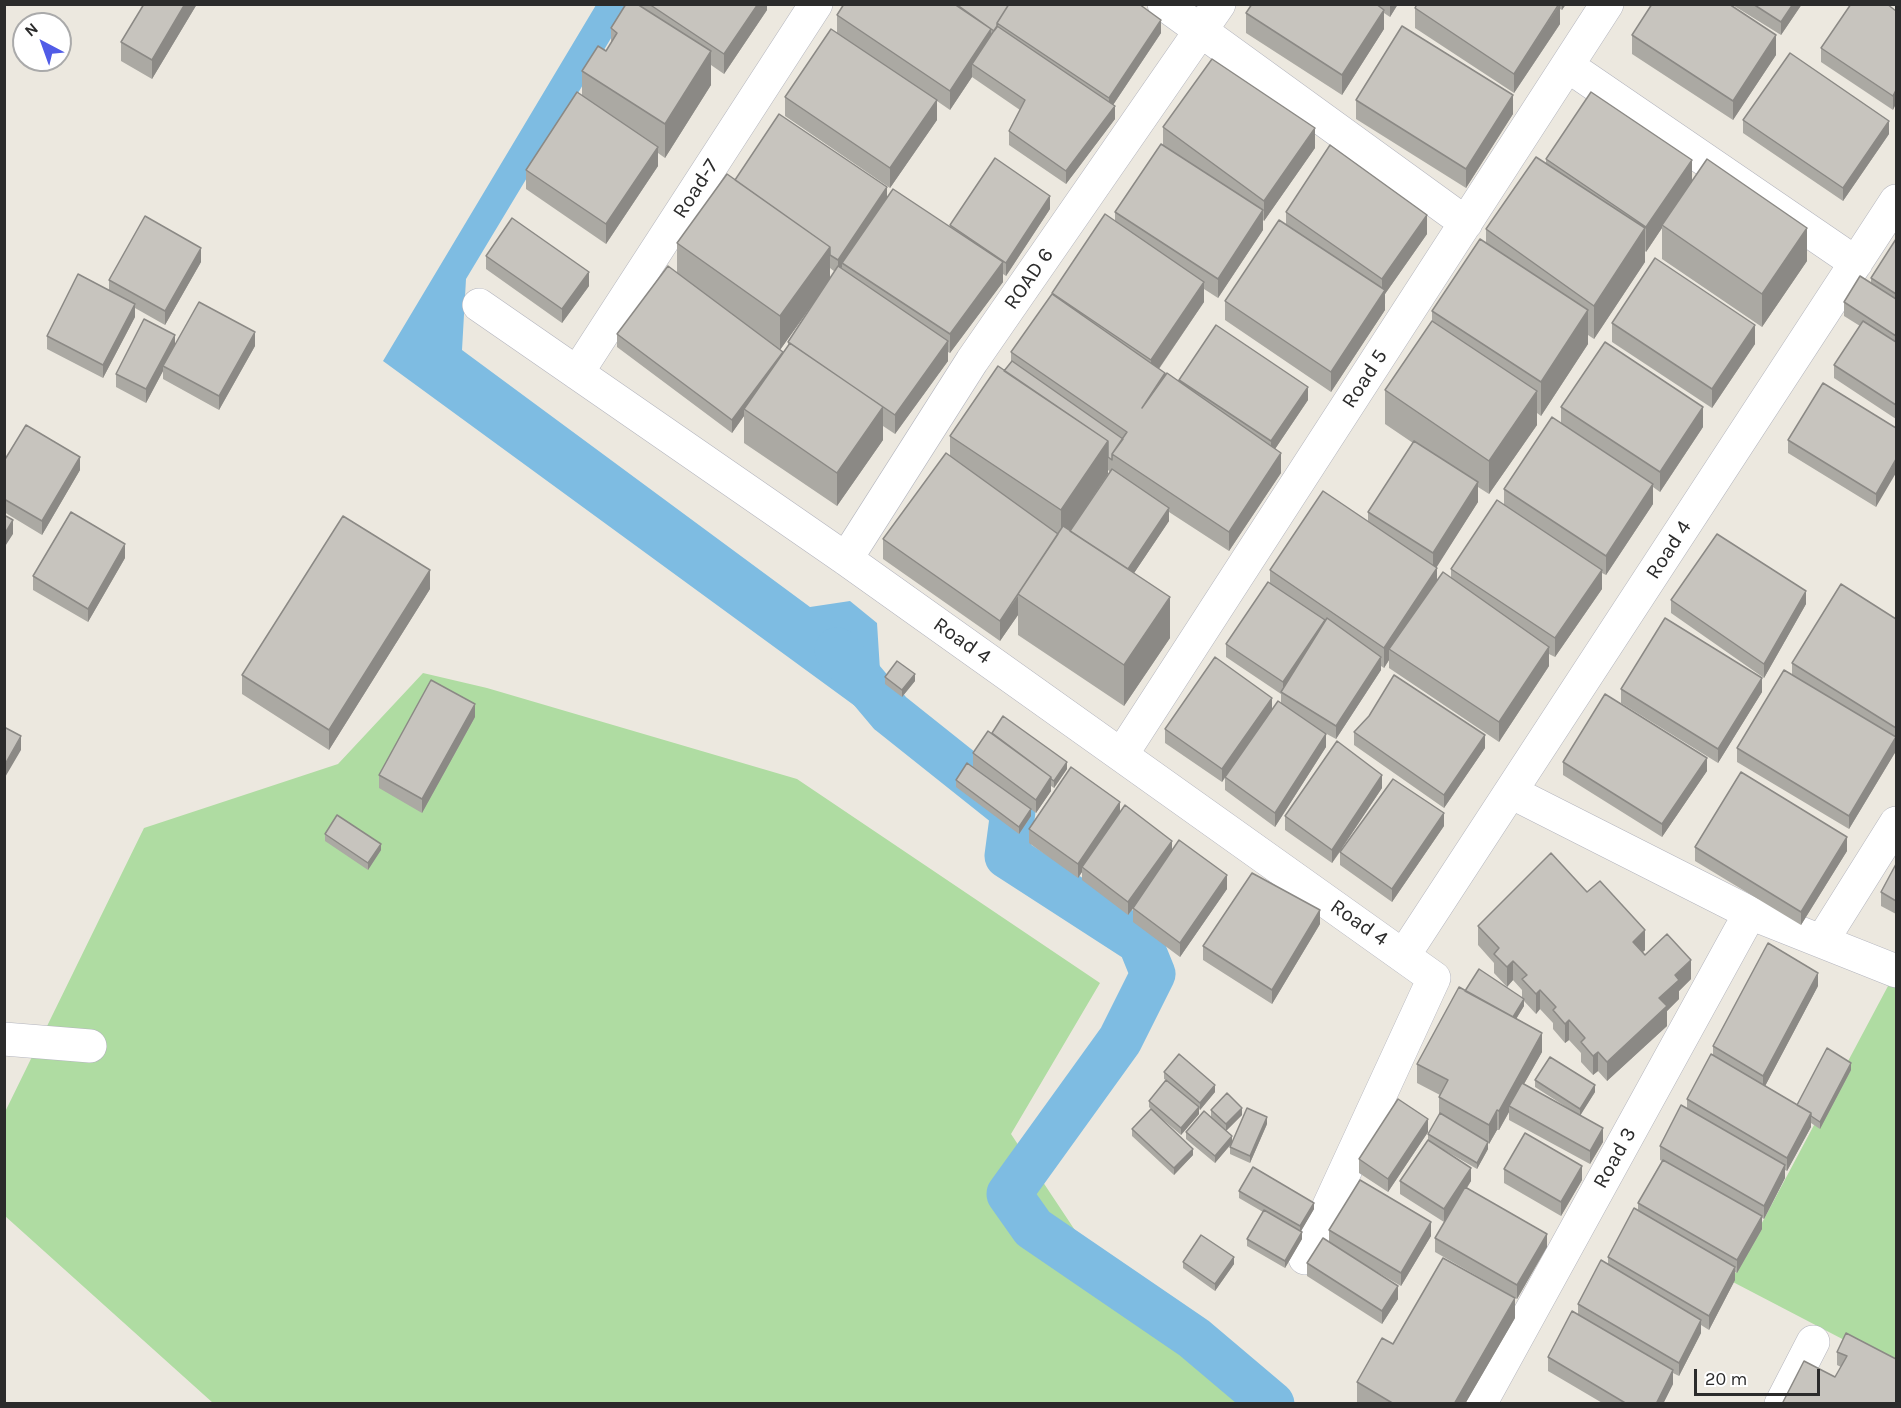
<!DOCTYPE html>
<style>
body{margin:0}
#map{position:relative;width:1901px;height:1408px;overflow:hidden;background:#ece8df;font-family:Karla,sans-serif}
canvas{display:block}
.frame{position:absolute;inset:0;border:6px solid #2b2b2b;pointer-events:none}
.north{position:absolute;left:12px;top:12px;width:60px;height:60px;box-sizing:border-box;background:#fff;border:2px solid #aaa;border-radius:50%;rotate:319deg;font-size:16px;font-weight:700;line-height:24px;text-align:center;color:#2b2b2b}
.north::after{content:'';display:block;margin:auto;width:21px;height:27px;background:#515ce7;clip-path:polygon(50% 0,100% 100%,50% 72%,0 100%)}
.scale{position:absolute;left:1694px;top:1369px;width:126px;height:27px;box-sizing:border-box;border:3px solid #2b2b2b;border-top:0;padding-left:8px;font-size:18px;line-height:21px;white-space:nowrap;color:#2b2b2b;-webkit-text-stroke:4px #fff;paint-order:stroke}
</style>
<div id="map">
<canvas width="1901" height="1408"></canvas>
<div class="frame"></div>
<div class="north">N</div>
<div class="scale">20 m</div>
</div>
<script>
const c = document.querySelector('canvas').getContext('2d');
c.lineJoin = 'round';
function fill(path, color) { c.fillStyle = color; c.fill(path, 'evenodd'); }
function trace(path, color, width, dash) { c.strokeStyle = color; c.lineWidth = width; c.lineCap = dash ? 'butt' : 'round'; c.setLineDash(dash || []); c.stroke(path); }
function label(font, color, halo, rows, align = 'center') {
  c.font = font + ' Karla,sans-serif'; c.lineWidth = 5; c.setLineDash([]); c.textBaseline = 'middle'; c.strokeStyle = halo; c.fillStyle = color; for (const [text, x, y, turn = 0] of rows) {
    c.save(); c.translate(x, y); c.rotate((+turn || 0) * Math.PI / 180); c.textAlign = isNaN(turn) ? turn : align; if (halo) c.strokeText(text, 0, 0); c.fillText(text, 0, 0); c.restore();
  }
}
fill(new Path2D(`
 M423 673 487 688 797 779 1100 983 1011 1134 1132 1316 1240 1403H213L5 1216 4 1114 144 828 338 764Z
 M1896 971V1367L1731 1281Z`), '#afdca2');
fill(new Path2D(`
 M596 5H631L466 279 462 350 810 607 850 601 877 623 881 686 866 714 383 361Z`), '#7ebce2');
trace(new Path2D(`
 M837 650 890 713 1013 811 1007 856 1140 942 1153 974 1120 1040 1009 1194 1033 1228 1194 1338 1272 1404`), '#7ebce2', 45);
const street = new Path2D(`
 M1164 4 1466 223
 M1568 66 1856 263
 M479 305 846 559 1434 978 1305 1258
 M577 373 816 4
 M846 559 972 361 1219 4
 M1122 754 1607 4
 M1511 792 1750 913 1896 971
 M1822 941 1896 823
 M1404 955 1896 201
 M4 1039 90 1046
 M1480 1404 1750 913
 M1781 1404 1813 1342`);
trace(street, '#b3b4bd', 34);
trace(street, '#fff', 33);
fill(new Path2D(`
 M144 4H197L152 79 121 61V42Z
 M626 4H767V10L724 74 711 65V85L665 158 658 153V166L606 244 526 189V170L582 95V71L606 51 611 43V28Z
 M844 4H1139L1161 33 1113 105 1115 119 1066 184 1009 145V131L1020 110 972 77 950 110 937 101V120L890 188 785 116V97L837 32V15Z
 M1252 4H1398L1390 17 1384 13V29L1342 95 1246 33V13Z
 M1417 4H1566L1562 10 1560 9V24L1514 93 1415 28V8Z
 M1731 4H1802L1781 35Z
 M1896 11 1893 110 1821 62V48Z
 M1632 35 1776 55 1733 120 1632 54Z
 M1356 100 1513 114 1466 188 1356 119Z
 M1743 120 1889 134 1843 201 1743 133Z
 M1163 127 1315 148 1264 221 1263 220V230L1218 298 1204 289V302L1159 369 1165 377 1179 381V380L1308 400 1275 449 1281 473 1229 551 1169 512V521L1134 573 1170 638 1124 706 1018 635V615L1000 641 883 559V539L950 456V436L1011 362V352L1052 294V293L1115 221V212L1163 145ZM1108 470 1110 472 1070 531 1108 474Z
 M1546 159 1692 182 1807 261 1762 327 1662 259V228L1646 252 1645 251V262L1594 339 1588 335V344L1541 416 1537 413V425L1489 494 1478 487V502L1436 567 1437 580 1451 578V569L1504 504V489L1561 423V407L1703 427 1660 492 1653 487V504L1606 575 1602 573V589L1555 657 1549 654V666L1499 742 1389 668V660L1384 668 1381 666V670L1336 739 1325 733 1326 747 1275 827 1225 790V778L1222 782 1165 743V729L1272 709 1281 703V694L1226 657V644L1270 584V570L1368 522V512L1413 443 1385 424V390L1432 321V311L1486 243V229L1546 164Z
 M735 180 887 197 950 227V225L1050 209 1006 276 1003 274V282L950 353 948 352V361L895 434 883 426V440L837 506 744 443V416L732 433 617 347V334L677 273V243ZM830 268 835 272 830 279ZM822 290 788 342V346L783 354 780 350Z
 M1286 212 1427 234 1385 294V310L1331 392 1225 320V301L1286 224Z
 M1896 239V419L1834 378V365L1860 326 1844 316V302L1871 283V278Z
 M486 256 589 286 562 323 486 269Z
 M201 262 165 325 135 308V317L103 378 47 349V336L109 290V280Z
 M1612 323 1755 344 1712 408 1612 342Z
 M175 345 255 346 219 410 163 379V371L146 403 116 387V374Z
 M1896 428 1876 507 1788 453V440Z
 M4 461 80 470 42 535 4 512Z
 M125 558 88 622 33 590V576Z
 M430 589 329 750 242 694V675Z
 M1671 600 1806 604 1764 678 1671 613Z
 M1896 619V751L1849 829 1737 762V748L1792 675V663Z
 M885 677 915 681 902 697 885 684Z
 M1621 689 1762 692 1718 763 1621 703Z
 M475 717 422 813 379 788V775Z
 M1354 732 1485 748 1444 808 1354 745Z
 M992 733 1067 769 1054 788 1051 786V791L1036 813 973 767V753Z
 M1563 762 1707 771 1662 837 1563 775Z
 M956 780 1031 816 1019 834 956 787Z
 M1382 788 1342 848 1444 826 1392 902 1340 865V852L1332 863 1285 830V816Z
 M1120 813 1227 889 1180 957 1133 922V909L1128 915 1082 880V872L1078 878 1029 843V829Z
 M325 834 381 850 368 870 325 841Z
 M1695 847 1847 851 1801 925 1695 861Z
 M1896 864V914L1881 906V892Z
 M1587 892 1645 950 1643 952 1645 955 1691 979 1679 991V999L1667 1011V1026L1607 1081 1598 1071 1593 1075 1581 1062V1053L1569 1040 1565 1043 1553 1029V1023L1540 1009 1536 1014 1524 1001V1006L1516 1019 1542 1052 1524 1084 1574 1112 1535 1087V1080L1595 1092 1580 1115 1603 1142 1590 1164 1509 1120V1112L1499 1130H1497L1489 1144 1488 1143V1149L1477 1169 1444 1150 1471 1181 1467 1188 1547 1247 1517 1299 1435 1252V1238L1444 1222 1400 1194V1181L1428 1140V1134L1439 1116V1097L1440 1095 1417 1083V1064L1465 991 1522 997V990L1513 980 1507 987 1494 973V963L1478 945V926Z
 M1320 924 1272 1004 1203 960V946Z
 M1818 986 1765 1086 1797 1105 1851 1070 1820 1129 1811 1123V1127L1787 1171 1785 1170V1178L1764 1219 1762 1218V1229L1737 1273 1735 1272V1280L1709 1330 1701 1325V1333L1679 1376 1673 1373V1384L1663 1404H1604L1548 1371V1357L1578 1315V1304L1608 1264V1257L1638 1210V1203L1662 1161 1660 1160V1146L1687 1109V1099L1713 1055V1046Z
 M1164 1072 1215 1092 1200 1110 1199 1109V1114L1181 1135 1154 1112 1193 1155 1174 1175 1132 1136V1129L1151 1109 1149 1107V1101L1166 1080 1164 1079Z
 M1211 1110 1242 1115 1226 1131 1232 1142 1267 1124 1250 1163 1230 1154V1147L1232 1143 1215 1163 1186 1139V1132L1217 1123 1211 1117Z
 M1428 1132 1388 1192 1359 1173V1159Z
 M1504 1169 1582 1180 1561 1216 1504 1183Z
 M1239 1191 1314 1209 1300 1232 1302 1239 1285 1268 1247 1246V1239L1263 1212 1239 1198Z
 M1329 1230 1431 1236 1401 1286 1372 1269 1398 1299 1382 1324 1307 1276V1263L1329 1242Z
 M1183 1262 1234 1264 1215 1291 1183 1268Z
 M1515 1318 1465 1404H1360L1357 1402V1382L1393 1344Z
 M1837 1352 1896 1359 1835 1377 1841 1367 1837 1365Z`), '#aba9a3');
fill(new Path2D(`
 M185 4H197L152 79V60Z
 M758 4H767V10L724 74V54Z
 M1390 4H1398L1390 17Z
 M1560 4V24L1514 93V74Z
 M1562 4H1566L1562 10Z
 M1793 4H1802L1781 35V22Z
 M1384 10V29L1342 95V75Z
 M1161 20V33L1109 111V98Z
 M991 29V49L972 64V77L950 110V91Z
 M1776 35V55L1733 120V101Z
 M711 51V85L665 158V124Z
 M1896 90V104L1893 110V96Z
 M1513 95V114L1466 188V169Z
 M937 100V120L890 188V168Z
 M1115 106V119L1066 184V171Z
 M1889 121V134L1843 201V188Z
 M1315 128V148L1264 221V201Z
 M658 147V166L606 244V224Z
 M1692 160V185L1662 225V228L1646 252V227Z
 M887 187V200L842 263V267L838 274V260Z
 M1050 196V209L1006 276V263Z
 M1263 210V230L1218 298V279Z
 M1427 215V234L1385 294V310L1331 392V372L1382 295V279Z
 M1645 228V262L1594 339V306Z
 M1807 228V261L1762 327V294Z
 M830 247V280L780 350V316Z
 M201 248V262L165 325V311Z
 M1003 262V282L950 353V334Z
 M589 272V286L562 323V309Z
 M1204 282V302L1151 380V360Z
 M135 304V317L103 378V365Z
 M1588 310V344L1541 416V382Z
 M1755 325V344L1712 408V389Z
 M255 332V346L219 410V396Z
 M175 335V348L163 366V371L146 403V389Z
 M948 341V361L895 434V415Z
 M783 352V366L744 409V416L732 433V420Z
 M1165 373V392L1142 408Z
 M1308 387V400L1271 455V441Z
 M1537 391V425L1489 494V461Z
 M883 407V440L837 506V473Z
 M1703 407V427L1660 492V472Z
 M1108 441V474L1061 544V510Z
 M1281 453V473L1229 551V532Z
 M80 457V470L42 535V521Z
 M1896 459V473L1876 507V494Z
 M1478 482V502L1433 573V553Z
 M1653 484V504L1606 575V556Z
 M1169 508V521L1122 591V578Z
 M13 520V534L4 548V535Z
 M125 544V558L88 622V609Z
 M1437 568V587L1389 649V660L1384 668V648Z
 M430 570V589L329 750V730Z
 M1602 570V589L1555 657V638Z
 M1806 591V604L1764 678V664Z
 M1018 596V615L1000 641V621Z
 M1170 597V638L1124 706V665Z
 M1325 620V633L1283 694V682Z
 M1549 647V666L1499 742V722Z
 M1381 657V670L1336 739V726Z
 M915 674V681L902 697V690Z
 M1762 678V692L1718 763V749Z
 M1272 698V711L1225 777 1222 782V769Z
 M475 704V717L422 813V799Z
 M1326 734V747L1275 827V813Z
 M1485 735V748L1444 808V795Z
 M21 736V750L4 779V766Z
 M1896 737V751L1849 829V816Z
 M1707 758V771L1662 837V824Z
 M1067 762V769L1054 788V781Z
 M1382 775V788L1332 863V850Z
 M1051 777V791L1036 813V800Z
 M1120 802V816L1082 867V872L1078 878V864Z
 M1031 809V816L1019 834V827Z
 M1444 813V826L1392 902V889Z
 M1847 837V851L1801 925V912Z
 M1172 841V854L1128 915V902Z
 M381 844V850L368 870V863Z
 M1227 875V889L1180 957V943Z
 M1320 910V924L1272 1004V990Z
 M1645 930V950L1633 961V942Z
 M1691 960V979L1679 991V999L1667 1011V1026L1607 1081V1062L1659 998 1675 975Z
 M1513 961V980L1507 987V967Z
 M1818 973V986L1763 1090V1076Z
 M1540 990V1009L1536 1014V994Z
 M1524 999V1006L1510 1029V1022Z
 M1569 1020V1040L1565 1043V1024Z
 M1542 1033V1052L1511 1107 1509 1106V1112L1499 1130V1111Z
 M1598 1052V1071L1593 1075V1056Z
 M1851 1063V1070L1820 1129V1122Z
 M1215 1085V1092L1200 1110V1103Z
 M1595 1085V1092L1580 1116V1109Z
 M1199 1107V1114L1181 1135V1128Z
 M1242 1108V1115L1226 1131V1124Z
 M1497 1110V1130L1489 1144V1125Z
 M1811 1113V1127L1787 1171V1158Z
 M1267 1117V1124L1250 1163V1156Z
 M1428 1119V1132L1388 1192V1179Z
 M1603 1128V1142L1590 1164V1151Z
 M1232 1136V1143L1215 1163V1156Z
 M1488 1142V1149L1477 1169V1163Z
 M1193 1149V1155L1174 1175V1168Z
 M1785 1165V1178L1764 1219V1206Z
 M1582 1166V1180L1561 1216V1202Z
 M1471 1168V1181L1444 1222V1209Z
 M1314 1203V1209L1300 1233V1226Z
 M1762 1216V1229L1737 1273V1260Z
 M1431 1222V1236L1401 1286V1273Z
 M1302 1232V1239L1285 1268V1261Z
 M1547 1234V1247L1517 1299V1285Z
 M1234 1257V1264L1215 1291V1284Z
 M1735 1267V1280L1709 1330V1316Z
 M1398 1286V1299L1382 1324V1311Z
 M1515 1298V1318L1465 1404H1454Z
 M1701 1320V1333L1679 1376V1363Z
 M1673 1370V1384L1663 1404H1656Z`), '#8b8985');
const building = new Path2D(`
 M144 4H185L152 60 121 42Z
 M626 4H637L711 51 665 124 582 71 598 46 606 51 617 33 611 28Z
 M649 4H758L724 54Z
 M844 4H954L991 29 950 91 837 15Z
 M956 4H1009L997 23V27L994 31Z
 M1009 4H1139L1161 20 1109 98 997 23Z
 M1252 4H1376L1384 10 1342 75 1246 13Z
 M1417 4H1559L1514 74 1415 8Z
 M1652 4H1729L1776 35 1733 101 1632 35Z
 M1753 4H1793L1781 22Z
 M1851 4H1887L1896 11V90L1893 96 1821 48Z
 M997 26 1115 106 1066 171 1009 131 1025 100 972 64Z
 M1402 26 1513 95 1466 169 1356 100Z
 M831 29 937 100 890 168 785 97Z
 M1790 53 1889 121 1843 188 1743 120Z
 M1212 59 1315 128 1264 201 1163 127Z
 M577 92 658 147 606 224 526 170Z
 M1591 92 1692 160 1646 227 1546 159Z
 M779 114 887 187 838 260 830 255V247L735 180Z
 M1161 144 1263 210 1218 279 1115 212Z
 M1330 145 1427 215 1382 279 1286 212Z
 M1536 157 1645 228 1594 306 1486 229Z
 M995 158 1050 196 1006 263 950 225Z
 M1707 159 1807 228 1762 294 1662 225Z
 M727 174 830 247 780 316 677 243Z
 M893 189 1003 262 950 334 842 263Z
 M1105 214 1204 282 1151 360 1052 293Z
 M145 216 201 248 165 311 109 280Z
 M512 218 589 272 562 309 486 256Z
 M1279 220 1385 290 1331 372 1225 301Z
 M1480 239 1588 310 1541 382 1432 311Z
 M1896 239V294L1871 278Z
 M1655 258 1755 325 1712 389 1612 323Z
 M668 266 783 352 732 420 617 334Z
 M838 266 948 341 895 415 788 342Z
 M78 274 135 304 103 365 47 336Z
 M1860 276 1896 299V336L1844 302Z
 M1052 294 1165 373 1142 408 1167 373 1281 453 1229 532 1112 454 1127 432 1011 352Z
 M199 302 255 332 219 396 163 366Z
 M144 319 175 335 146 389 116 374Z
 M1432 321 1537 391 1489 461 1385 390Z
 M1863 321 1896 342V405L1834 365Z
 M1216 325 1308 387 1271 441 1179 380Z
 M1605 342 1703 407 1660 472 1561 407Z
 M790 343 883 407 837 473 744 409Z
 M1012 361 1123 439 1112 454V460L1108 457V441L1004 371Z
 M998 366 1108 441 1061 510 950 436Z
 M1823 383 1896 428V459L1876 494 1788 440Z
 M1552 417 1653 484 1606 556 1504 489Z
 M26 425 80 457 42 521 4 499V461Z
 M1414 441 1478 482 1433 553 1368 512Z
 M946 453 1058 534 1000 621 883 539Z
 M1112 469 1169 508 1128 569 1070 531Z
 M1323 491 1437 568 1384 648 1270 570Z
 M1497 500 1602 570 1555 638 1451 569Z
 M71 512 125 544 88 609 33 576Z
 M4 515 13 520 4 535Z
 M343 516 430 570 329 730 242 675Z
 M1063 526 1170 597 1124 665 1018 594Z
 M1717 534 1806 591 1764 664 1671 600Z
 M1443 572 1549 647 1499 722 1389 649Z
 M1268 582 1325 620 1283 682 1226 644Z
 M1841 584 1896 619V728L1792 663Z
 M1327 618 1381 657 1336 726 1281 692Z
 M1665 618 1762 678 1718 749 1621 689Z
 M1215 657 1272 698 1222 769 1165 729Z
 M897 661 915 674 902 690 885 677Z
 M1784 670 1896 737 1849 816 1737 748Z
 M1394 675 1485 735 1444 795 1354 732 1369 716Z
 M431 680 475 704 422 799 379 775Z
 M1605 694 1707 758 1662 824 1563 762Z
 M1278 701 1326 734 1275 813 1225 777Z
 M1003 716 1067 762 1054 781 1051 779V777L992 733Z
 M4 727 21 736 4 766Z
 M988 731 1051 777 1036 800 973 753Z
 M1337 741 1382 775 1332 850 1285 816Z
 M967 763 1031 809 1019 827 956 780Z
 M1071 767 1120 802 1078 864 1029 829Z
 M1741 772 1847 837 1801 912 1695 847Z
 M1393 779 1444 813 1392 889 1340 852Z
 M1125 805 1172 841 1128 902 1082 867Z
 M337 815 381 844 368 863 325 834Z
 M1179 840 1227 875 1180 943 1133 908Z
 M1551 853 1587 892 1600 881 1645 930 1633 942 1645 955 1667 934 1691 960 1675 975 1679 980 1659 998 1667 1006 1607 1062 1598 1052 1593 1056 1581 1042 1585 1038 1569 1020 1565 1024 1553 1010 1556 1007 1540 990 1536 994 1522 979 1527 975 1513 961 1507 967 1494 954 1499 948 1478 926Z
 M1896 864V901L1881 892Z
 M1252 873 1320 910 1272 990 1203 946Z
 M1768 943 1818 973 1763 1076 1713 1046Z
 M1479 969 1524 999 1513 1017 1465 991Z
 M1459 987 1542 1033 1499 1111 1497 1110 1489 1125 1439 1097 1448 1080 1417 1064Z
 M1827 1048 1851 1063 1820 1122 1811 1116V1113L1797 1105Z
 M1179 1054 1215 1085 1200 1103 1164 1072Z
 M1711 1054 1811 1113 1787 1158 1687 1099Z
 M1550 1057 1595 1085 1580 1109 1535 1080Z
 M1166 1080 1199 1107 1181 1128 1149 1101Z
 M1522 1083 1603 1128 1590 1151 1509 1106Z
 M1227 1093 1242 1108 1226 1124 1211 1110Z
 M1398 1099 1428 1119 1388 1179 1359 1159Z
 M1681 1105 1785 1165 1764 1206 1660 1146Z
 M1247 1108 1267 1117 1250 1156 1230 1147Z
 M1151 1109 1193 1149 1174 1168 1132 1129Z
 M1204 1111 1232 1136 1215 1156 1186 1132Z
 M1440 1113 1488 1142 1477 1163 1428 1134Z
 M1525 1133 1582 1166 1561 1202 1504 1169Z
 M1428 1140 1471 1168 1444 1209 1400 1181Z
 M1663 1160 1762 1216 1737 1260 1638 1203Z
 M1253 1167 1314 1203 1300 1226 1239 1191Z
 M1360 1180 1431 1222 1401 1273 1329 1230Z
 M1465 1187 1547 1234 1517 1285 1435 1238Z
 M1634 1208 1735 1267 1709 1316 1608 1257Z
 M1264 1210 1302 1232 1285 1261 1247 1239Z
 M1201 1235 1234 1257 1215 1284 1183 1262Z
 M1323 1238 1398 1286 1382 1311 1307 1263Z
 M1443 1258 1515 1298 1454 1404H1394L1357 1382 1382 1338 1393 1344Z
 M1601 1260 1701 1320 1679 1363 1578 1304Z
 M1572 1311 1673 1370 1656 1404H1627L1548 1357Z
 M1846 1333 1896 1359V1404H1782L1804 1361 1835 1377 1847 1356 1837 1352Z`);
fill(building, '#c7c4be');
trace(building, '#8b8985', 1.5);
label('21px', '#2b2b2b', '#fff', [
 ["Road-7",696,189,-57],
 ["ROAD 6",1029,279,-55],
 ["Road 5",1365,379,-57],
 ["Road 4",1669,550,-57],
 ["Road 4",962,641,35],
 ["Road 4",1359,923,35],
 ["Road 3",1615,1158,-61]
]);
</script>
